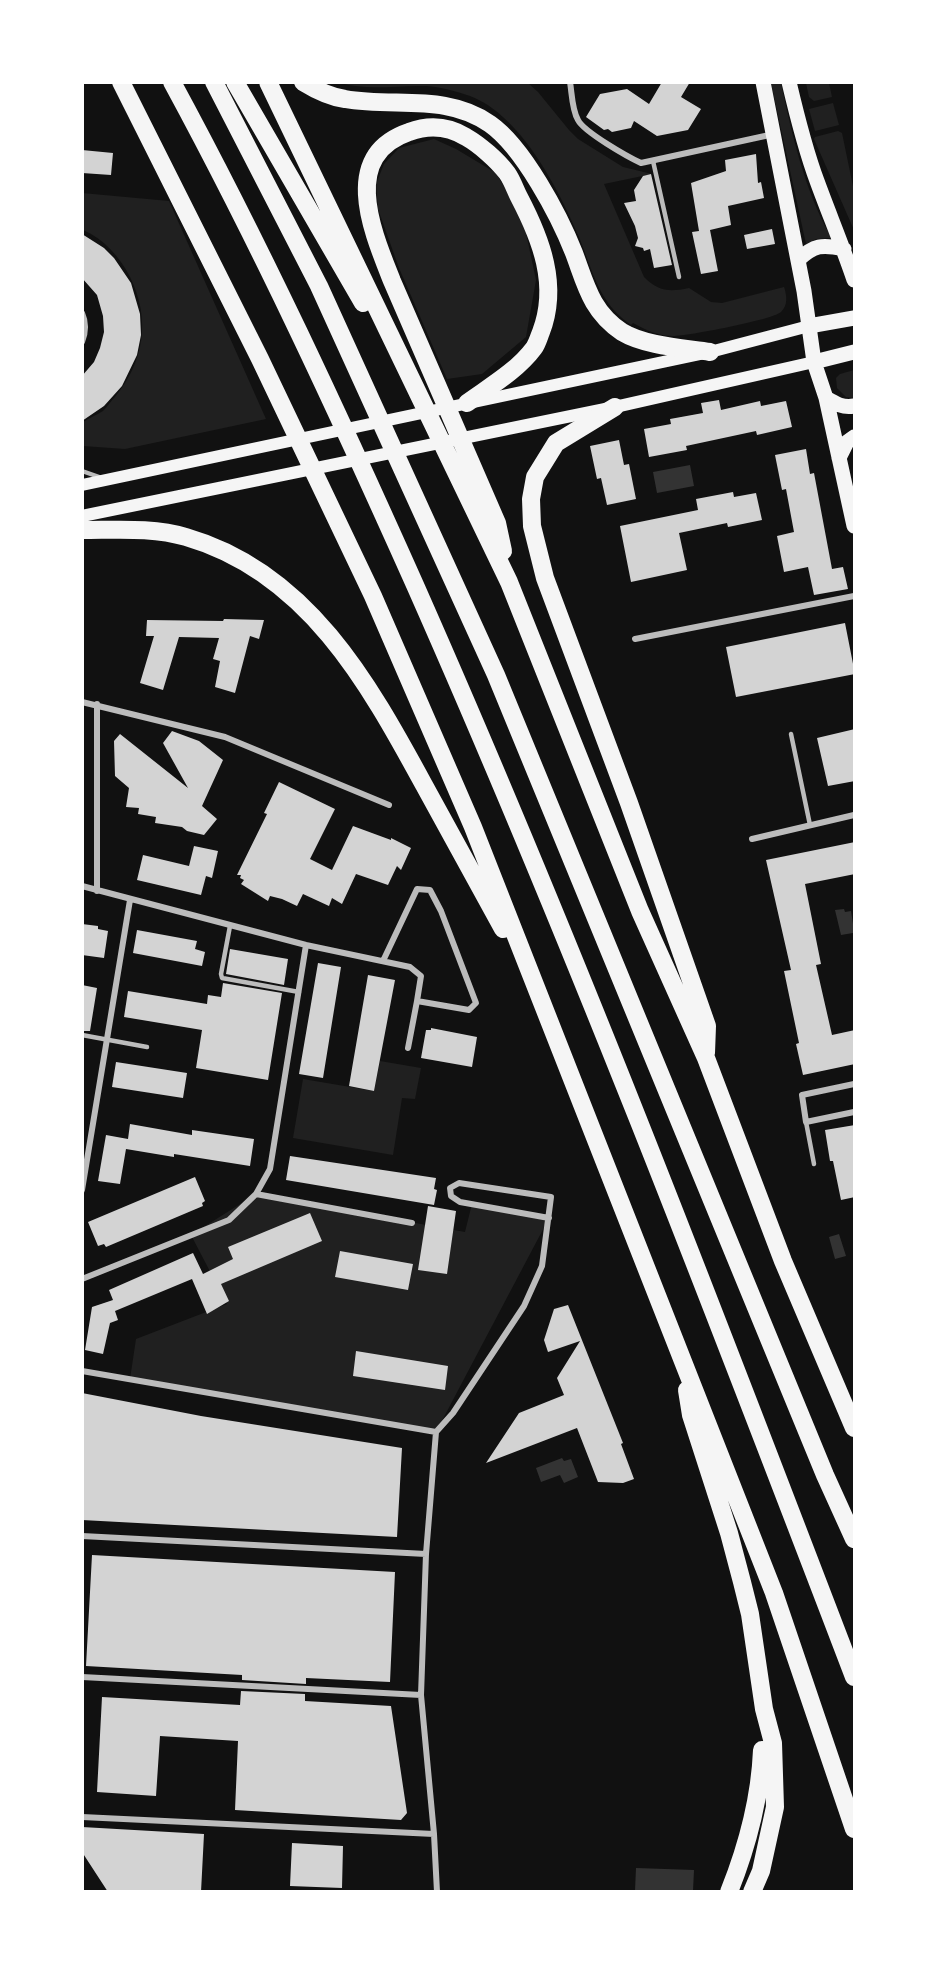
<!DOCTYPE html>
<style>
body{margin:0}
#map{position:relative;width:937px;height:1974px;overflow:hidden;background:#111;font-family:"Noto Sans",sans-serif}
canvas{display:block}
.frame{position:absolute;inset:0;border:84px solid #fff;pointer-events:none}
</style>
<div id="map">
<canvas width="937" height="1974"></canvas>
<div class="frame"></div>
</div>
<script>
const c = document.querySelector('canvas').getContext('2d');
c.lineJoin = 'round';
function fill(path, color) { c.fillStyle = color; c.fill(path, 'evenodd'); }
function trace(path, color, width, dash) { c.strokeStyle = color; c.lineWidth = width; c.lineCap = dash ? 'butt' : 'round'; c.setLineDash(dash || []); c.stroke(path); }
fill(new Path2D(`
 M340 83H528L538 92 569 130 578 139 623 167 652 174 604 184 644 277C659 292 670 292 689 288L711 302 722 303 784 287C787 296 788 305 781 312 772 320 687 336 673 336 658 336 646 330 633 323L631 325C599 303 593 272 579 237 559 190 521 115 470 96 456 91 440 87 426 86 397 85 368 91 340 83Z
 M771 83H781C791 131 805 192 830 235V238L816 239 806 244Z
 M806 83H829L832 97 814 101 809 97Z
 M833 103 839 125 815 131 809 109Z
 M838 131 842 133 854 191V230L814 139 815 137Z
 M434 139 456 149 496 173 523 219 536 280 526 337 482 374 447 379 399 268 378 209 376 184 384 164 399 148Z
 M82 193 169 201 266 419 125 449 83 446V422C89 418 97 415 103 411 107 407 111 401 115 397 144 362 151 319 130 277 120 257 104 239 83 230Z
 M854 370V398L846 397 837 388 836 378 840 374Z
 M380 1061 421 1068 415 1099 402 1098 393 1155 293 1138 303 1079 374 1091Z
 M256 1194 465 1232 472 1204 549 1218 436 1432 130 1379 136 1339 227 1304 191 1235Z`), '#202020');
fill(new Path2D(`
 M690 465 694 486 657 493 653 472Z
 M844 909 845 912 851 911 854 930 853 933 841 935 835 910Z
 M839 1234 846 1256 835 1259 829 1237Z
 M562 1458 564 1461 571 1459 578 1477 564 1483 560 1475 541 1482 536 1468Z
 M636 1868 694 1870 693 1891H635Z`), '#333');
fill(new Path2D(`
 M662 82H690L681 97 701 109 688 130 657 136 634 121 631 128 612 132 608 129 604 130 586 117 600 94 627 89 649 104Z
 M82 150 113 153 111 175 82 173Z
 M756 154 758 183 761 182 764 198 728 206 731 225 710 230 718 271 701 274 692 232 699 231 691 183 726 171 725 160Z
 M651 174 672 265 654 268 650 249 644 251 643 248 635 246 638 238 635 226 624 203 636 201 634 190 643 176Z
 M772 229 775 244 747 249 744 235Z
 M82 234 104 248 114 258 131 283 140 314 141 335 137 355 122 386 104 406 82 421V376L94 362 100 348 104 332 103 316 97 295 82 278Z
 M719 400 721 410 760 401 761 406 786 401 792 427 757 435 756 431 686 446 687 450 649 457 644 429 671 424 670 419 703 413 701 403Z
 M619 440 624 465 629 464 636 499 607 505 601 478 597 479 590 446Z
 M806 449 810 474 814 473 832 569 843 567 848 589 814 595 808 567 784 572 777 536 794 532 786 489 782 490 775 455Z
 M733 492 734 497 756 493 762 520 728 527 727 523 679 533 687 570 631 582 620 526 698 510 696 499Z
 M224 619 264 620 259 639 250 636 235 693 215 687 220 661 213 659 219 638 179 637 163 690 140 683 154 636H146L147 620 223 621Z
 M845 623 855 674 736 697 726 647Z
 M855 729V781L828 786 817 738Z
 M172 731 199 741 223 760 202 806 217 819 204 835 187 831 182 827 155 823 156 817 138 814 139 808 126 807 129 788 115 776 114 741 120 734 188 788 163 743Z
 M279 782 335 809 310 859 332 870 353 826 391 840V838L411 848 401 870 397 866 388 885 356 874 342 904 332 898 329 906 303 894 297 906 282 899 270 896 268 901 241 884 244 880 240 878 241 875H237L267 814 264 813Z
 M855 842V874L805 884 821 964 816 965 832 1035 855 1030V1064L803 1075 796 1044 799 1043 784 971 791 970 766 860Z
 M194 846 218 851 212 878 206 876 201 895 137 880 143 855 189 866Z
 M82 924 98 926V929L108 931 104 958 82 955Z
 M137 930 197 941 195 949 205 952 202 966 133 953Z
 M230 949 288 959 284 985 226 974Z
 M318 963 341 967 323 1078 299 1074Z
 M368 975 395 980 374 1091 349 1086Z
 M223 983 282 993 268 1080 196 1068 202 1030 124 1017 128 991 207 1004 208 995 221 997Z
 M82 985 97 988 90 1031H82Z
 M431 1028 477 1037 472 1067 421 1058 426 1030H431Z
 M116 1062 187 1073 183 1098 112 1087Z
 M130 1124 192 1135V1130L254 1139 250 1166 174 1154V1157L126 1149 120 1184 98 1181 106 1135 128 1139Z
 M855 1125V1197L841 1200 833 1161H830L825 1130Z
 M290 1156 436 1178 434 1189 437 1190 434 1205 286 1180Z
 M195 1177 205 1201 202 1203 203 1206 106 1247 104 1244 98 1246 88 1222Z
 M428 1206 456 1211 447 1274 418 1270Z
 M310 1213 322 1241 221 1284 229 1301 207 1314 192 1279 115 1311 118 1320 110 1323 103 1354 85 1350 92 1307 113 1300 109 1290 193 1253 203 1274 233 1259 228 1247Z
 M340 1251 413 1264 408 1290 335 1277Z
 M568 1305 623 1443 621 1444 634 1479 623 1483 598 1482 577 1428 486 1463 519 1413 564 1395 557 1378 580 1341 548 1352 544 1340 554 1309Z
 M356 1351 448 1366 445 1390 353 1376Z
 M82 1393 201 1416 402 1448 397 1537 82 1520Z
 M92 1555 395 1572 390 1682 306 1678V1684L242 1680V1675L86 1666Z
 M241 1691 305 1694V1701L391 1706 407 1813 401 1820 235 1810 238 1741 160 1736 156 1796 97 1792 102 1697 240 1705Z
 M82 1827 204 1834 201 1892H108L82 1852Z
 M292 1843 343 1846 342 1888 290 1886Z`), '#d3d3d3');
trace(new Path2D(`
 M653 161 679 277
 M82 471 102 478
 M791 734 810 825
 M230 926 221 974 222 978 299 992
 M82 1035 147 1047
 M806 1122 814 1164`), '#bcbcbc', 4.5);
trace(new Path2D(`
 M570 82C572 94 572 110 578 120 584 132 628 157 641 163L774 134
 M82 313C86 322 86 332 82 342
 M635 639 854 596
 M82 702 225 737 389 805
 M97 704V891
 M752 839 854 815
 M82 886 306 945 410 967 421 976 417 1001 469 1010 476 1003 441 911 430 890 417 889 383 961
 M408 1048 417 1001
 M854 1084 802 1095 806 1122 854 1112
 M82 1190 130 900
 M256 1194 412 1223
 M82 1279 229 1220 256 1194 270 1169 306 945
 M82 1371 436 1432
 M82 1536 426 1554
 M82 1677 421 1695
 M82 1817 434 1834
 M437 1892 434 1834 421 1695 426 1554 436 1432 453 1413 524 1306 542 1266 551 1197 459 1183 450 1188 451 1196 460 1202 549 1218`), '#bcbcbc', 6);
trace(new Path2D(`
 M82 485 710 352 809 326
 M82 516 615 407 814 362`), '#f5f5f5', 12);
trace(new Path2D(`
 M763 82 804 291 814 362 826 398 854 526
 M789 82C797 116 805 149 817 181 829 214 843 247 854 280
 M798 260C814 245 822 244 844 249
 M809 326 854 318
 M814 362 854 352
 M826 398C836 404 843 408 854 406
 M839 458 847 442 854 437`), '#f5f5f5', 15);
trace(new Path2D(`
 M121 82 260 359 373 596 473 827 774 1593 854 1829
 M172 82C261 246 339 415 415 585 574 944 714 1311 854 1677
 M214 82 319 286 496 675 825 1475 854 1539
 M235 82 363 303
 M268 82 509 582 640 911 706 1058 783 1261 854 1428
 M303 82C316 90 330 97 345 99 395 108 446 93 490 124 523 147 559 215 574 253 586 285 591 311 622 332 645 346 684 348 710 352
 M467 403C489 387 517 371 534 348 537 344 539 337 541 332 559 285 541 239 519 197 515 189 512 180 507 173 497 160 480 145 466 137 448 126 428 125 409 132 339 156 373 233 392 281L497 523 503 551
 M615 407 556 443 535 477 531 499 532 526 545 578 629 803 707 1026 706 1053
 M82 530C116 530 154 527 186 537 307 572 368 682 424 785 450 833 477 881 503 929
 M687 1390 691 1415 729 1533 742 1582 750 1614 764 1709 773 1743 775 1807 761 1871 752 1892
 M729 1892C747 1847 760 1798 762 1750`), '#f5f5f5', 18);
</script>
